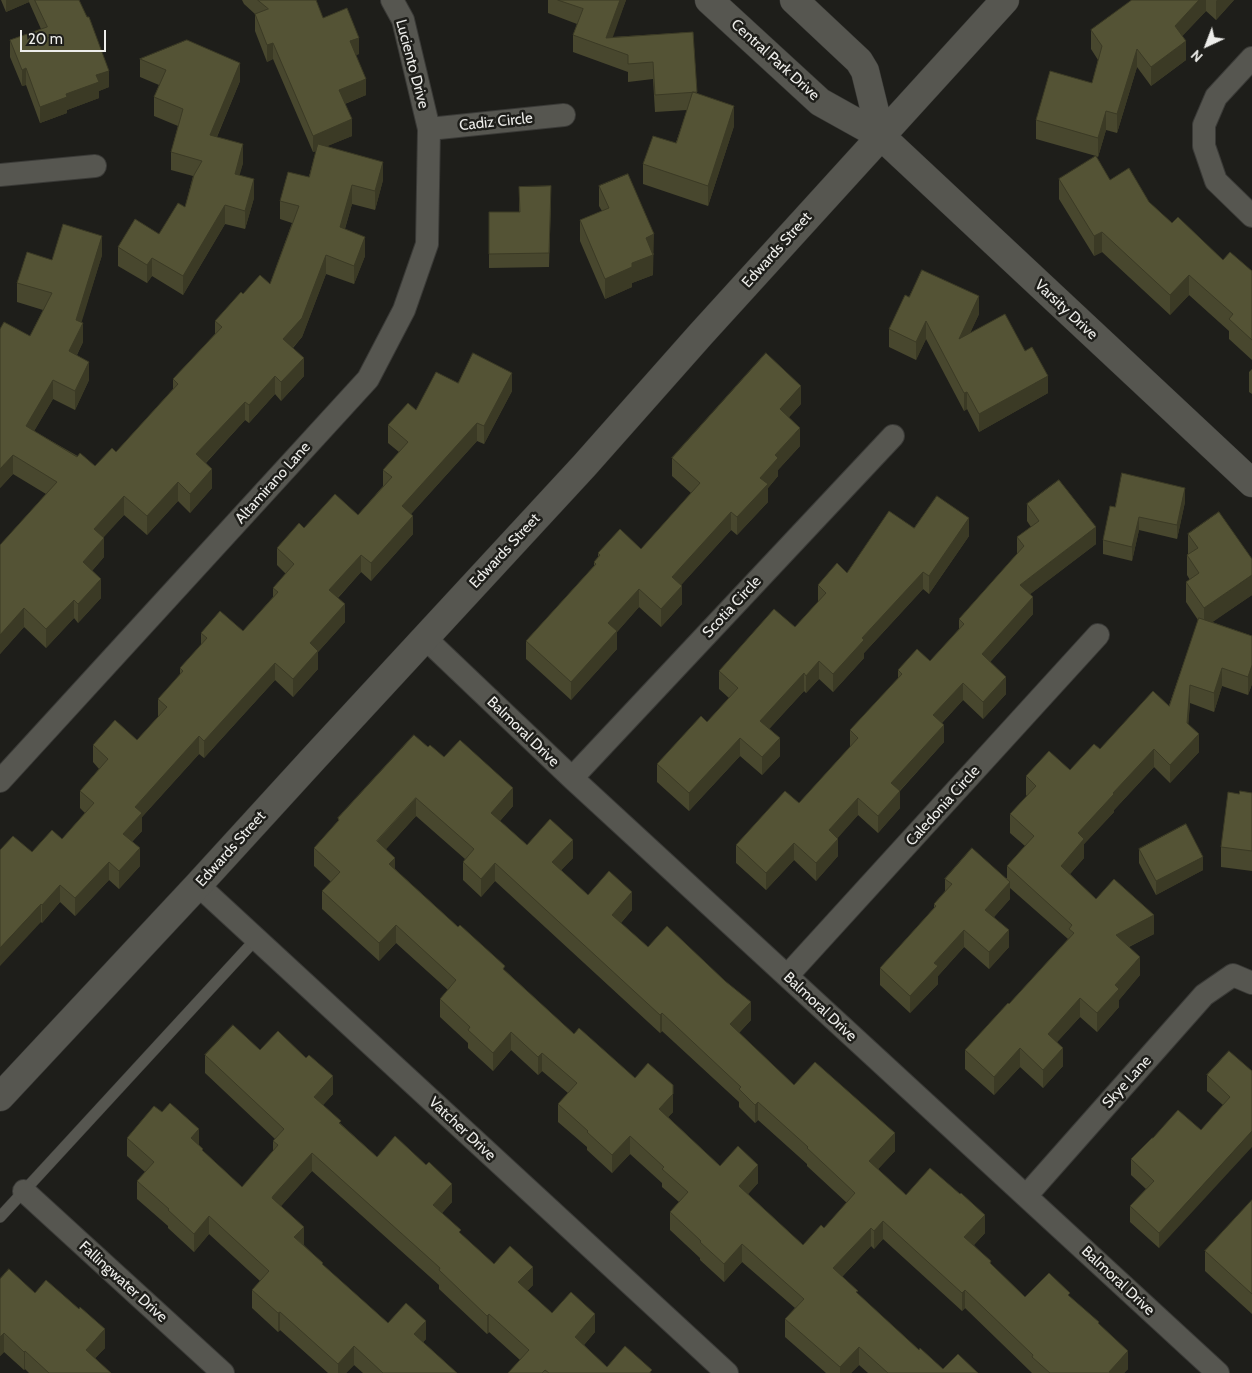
<!DOCTYPE html>
<style>
body{margin:0}
#map{position:relative;width:1252px;height:1373px;overflow:hidden;background:#1e1e1a;font-family:Cabin,sans-serif}
canvas{display:block}
.north{position:absolute;left:1182px;top:20px;width:50px;height:50px;-webkit-text-stroke:4px #1e1e1a;paint-order:stroke;rotate:223deg;font-size:14px;font-weight:700;line-height:20px;text-align:center;color:#ededea}
.north::after{content:'';display:block;margin:auto;width:18px;height:22px;background:#ededea;clip-path:polygon(50% 0,100% 100%,50% 72%,0 100%)}
.scale{position:absolute;left:20px;top:30px;width:86px;height:22px;box-sizing:border-box;border:2px solid #ededea;border-top:0;padding-left:6px;font-size:15px;line-height:18px;white-space:nowrap;color:#ededea;-webkit-text-stroke:4px #1e1e1a;paint-order:stroke}
</style>
<div id="map">
<canvas width="1252" height="1373"></canvas>
<div class="north">N</div>
<div class="scale">20 m</div>
</div>
<script>
const c = document.querySelector('canvas').getContext('2d');
c.lineJoin = 'round';
function trace(path, color, width, dash) { c.strokeStyle = color; c.lineWidth = width; c.lineCap = dash ? 'butt' : 'round'; c.setLineDash(dash || []); c.stroke(path); }
function fill(path, color) { c.fillStyle = color; c.fill(path, 'evenodd'); }
function label(font, color, halo, rows, align = 'center') {
  c.font = font + ' Cabin,sans-serif'; c.lineWidth = 5; c.setLineDash([]); c.textBaseline = 'middle'; c.strokeStyle = halo; c.fillStyle = color; for (const [text, x, y, turn = 0] of rows) {
    c.save(); c.translate(x, y); c.rotate((+turn || 0) * Math.PI / 180); c.textAlign = isNaN(turn) ? turn : align; if (halo) c.strokeText(text, 0, 0); c.fillText(text, 0, 0); c.restore();
  }
}
const lane = new Path2D(`
 M0 1217 256 939`);
const street = new Path2D(`
 M1252 58 1216 97 1204 125V146L1216 181 1252 216
 M429 129 564 115
 M0 175 95 166
 M424 637 572 778 1218 1373
 M572 778 893 436
 M0 781 368 379 404 310 427 244 429 129 403 20 392 0
 M198 885 727 1373
 M787 976 1098 635
 M24 1191 223 1373
 M1026 1196 1204 995 1233 975 1252 983`);
const secondary = new Path2D(`
 M709 0 820 102 881 136 1252 483
 M794 0 859 61 865 71 881 136
 M0 1097 198 885 315 757 584 466 701 334 1005 0`);
trace(lane, '#3a3a37', 12);
trace(street, '#3a3a37', 24);
trace(secondary, '#3a3a37', 29);
trace(lane, '#565650', 11);
trace(street, '#565650', 22);
trace(secondary, '#565650', 28);
fill(new Path2D(`
 M1 0H79L109 87 99 91V98L67 110V113L40 123 26 85 22 86 10 57V40L41 29 29 2 6 12Z
 M242 0H316L323 18 359 54 356 55 366 95 345 104 352 136 327 146 383 180 375 210 352 204 345 229 365 256 354 284 326 274 302 337 293 348 304 376 281 401 275 394 249 423 245 420 206 463 212 488 190 513 178 501 147 535 124 515 103 537 104 557 92 571 101 598 78 623 74 618 46 648 24 627 0 654V545L46 494 13 474 0 488 30 336 43 310 17 302V283L52 260 102 255 81 322 83 342 77 355 89 380 75 410 53 399 34 431 95 466 116 452 173 389V379L215 334V321L243 294 270 284 292 223 280 219V201L309 177 316 151 313 152 273 59 267 62 255 31V14L244 4Z
 M548 0H626L612 37 693 32 697 93 734 126 708 206 643 184V164L676 143 687 110 655 112 653 79 628 82V72L573 52V35L577 24 548 13Z
 M1132 0H1234L1216 20 1206 11 1182 36 1186 60 1151 86 1137 67 1117 133 1106 130 1098 157 1096 156 1110 180 1149 202 1172 223 1223 260 1252 271V360L1229 339V331L1189 295 1170 315 1102 252 1094 256 1059 199V179L1096 156 1036 139V120L1092 83 1098 60 1091 49V30Z
 M140 59 240 81 217 137 243 163 239 175 254 198 245 229 225 224 183 295 152 276 147 283 118 266V247L159 234 185 207 193 176 171 170V152L178 126 154 116V97L159 85 140 77Z
 M599 186 654 254 653 255V275L632 283V287L605 299 580 241V220L602 211 599 206Z
 M519 187 551 200 549 267 489 268V212H519Z
 M909 297 979 314 970 333 1048 393 979 432 967 409 964 411 926 339 916 360 889 347V329Z
 M1252 369V394L1249 392V372Z
 M458 383 512 391 484 444 477 441 411 514 413 534 371 581 361 572 338 598 345 622 318 652V669L293 697 275 680 204 758 199 754 142 817V831L132 842 140 866 119 889 109 880 75 916 60 902 42 923 41 922 32 852 62 839 85 813 80 808V791L99 769 93 762V745L137 740 158 717V699L180 675V668L201 645V633L243 631 273 597V588L286 574 277 565V548L304 528 358 515 383 486V470L399 452 388 443V425L416 410Z
 M801 404 789 417 800 446 778 470V476L768 488V502L737 535 731 530 681 585 682 604 661 627 639 607 617 632V649L571 700 526 659V641L594 566V562L598 557V553L641 549 691 493 672 476V458Z
 M1185 502 1177 539 1139 530 1132 561 1103 554V540L1115 507Z
 M1027 504 1096 544 1030 594 1033 614 990 662 1006 694 983 719 963 700 942 723 944 742 900 791V808L878 833 858 815 837 838 838 856 816 881 794 860 766 890 736 863V845L799 803 850 747V730L898 679V670L930 661 959 629V619L1017 554V537L1031 527 1027 521Z
 M914 528 969 536 929 594 923 589 864 653V658L833 692 819 679 806 693 804 691 769 729 780 756 762 775 740 756 689 811 657 782V764L707 722 729 698 719 689V671L795 627 818 602V585L847 573Z
 M1188 534 1252 595 1212 622 1252 636V684L1248 695 1222 686 1214 712 1190 703 1188 724 1199 752 1170 783 1154 767 1114 810V812L1084 844V858L1070 874 1096 899 1154 934 1129 947 1140 975 1119 1000V1007L1097 1032 1080 1017 1057 1042 1063 1066 1043 1088 1020 1067 994 1095 965 1069V1050L1009 1004 1068 939 1010 888V899L994 917 1009 947 989 969 964 947 938 976V984L910 1013 880 985V968L934 908V904L945 891V879L1007 878V866L1025 846 1010 833V814L1027 796 1026 795V776L1070 770 1100 749 1169 706 1198 620 1186 602V582L1190 580 1187 575V555L1188 554Z
 M428 747 444 757 513 806 500 821 527 845 573 858 561 870 588 895 632 910 621 923 648 947 751 1020 739 1033 794 1085 895 1151 878 1169 906 1195 985 1233 974 1245 991 1264 1025 1297H1070L1099 1324 1128 1369 1124 1373H1032L965 1308 962 1311 883 1239 874 1249 871 1246 842 1277 858 1294 919 1350 943 1369 978 1373H868L859 1365 851 1373H826L785 1337V1319L795 1308 742 1262 724 1282 700 1260V1258L670 1230V1212L679 1202 662 1187V1183L630 1154 612 1173 587 1150V1147L558 1122V1104L568 1093 542 1071 538 1075 511 1050 493 1071 468 1048V1043L440 1017V999L448 990 396 943 379 961 322 909V891L331 882 314 866V848L338 821V818ZM416 816 465 859 463 862V880L481 897 495 881 660 1033 662 1031 739 1102V1107L755 1123 758 1120 807 1164V1166L847 1203 824 1228 803 1245 748 1194 758 1183 720 1166 668 1117 673 1112 574 1034 395 869 386 849Z
 M1252 793V871L1221 867V847L1239 794Z
 M1139 849 1203 870 1156 895 1139 863Z
 M260 1050 333 1094 323 1105 341 1124 377 1157 452 1202 442 1213 461 1234 494 1264 533 1285 527 1291 552 1313 595 1332 584 1345 607 1367 652 1373H508L520 1360 489 1332 487 1334 439 1289V1285L312 1171 281 1206 304 1245 323 1265 388 1323 426 1339 423 1342 457 1373H363L354 1365 346 1373H328L280 1330 278 1332 252 1308V1290L260 1281 209 1234 194 1252 168 1228V1226L137 1199V1181L145 1172 127 1156V1138L162 1112 199 1145 203 1151 242 1187 273 1151V1141L275 1139 205 1073V1055Z
 M1252 1071 1159 1248 1130 1222V1206L1146 1189 1131 1175V1159L1153 1138 1201 1130 1223 1105 1207 1091V1075Z
 M1252 1200V1314L1205 1271V1251Z
 M0 1279 35 1293 105 1348 95 1358 111 1373H29L25 1369 24 1370 4 1352 0 1356Z`), '#48472e');
fill(new Path2D(`
 M6 0H29V2L6 12Z
 M620 0H626L609 48 606 38Z
 M1199 0H1206V11L1175 44V26Z
 M1217 0H1234L1216 20V1Z
 M359 38V54L350 57V41Z
 M1186 41V60L1151 86V67Z
 M273 43V59L267 62V45Z
 M1137 49V67L1117 133V114Z
 M240 63V81L210 153V135Z
 M26 68V85L22 86V70Z
 M109 71V87L99 91V98L67 110V113L40 123V107L66 94 96 75Z
 M366 79V95L339 106V90Z
 M734 106V126L708 206V186Z
 M1106 111V130L1098 157V138Z
 M352 119V136L313 152V136Z
 M243 144V163L235 192V174Z
 M383 162V180L375 210V191Z
 M254 179V198L245 229V211Z
 M352 185V204L340 245V227Z
 M225 205V224L183 295V276Z
 M1102 232V252L1094 256V236Z
 M654 234 653 275 632 283V287L605 299V279L632 263 646 238Z
 M102 236V255L78 334 83 323V342L69 370V351L76 320Z
 M365 237V256L354 284V266Z
 M326 255V274L302 337 283 358V339Z
 M152 258V276L147 283V265Z
 M1189 275V295L1170 315V295Z
 M979 296V314L959 357V339Z
 M926 321V339L916 360V342Z
 M304 358V376L281 401V382Z
 M89 362V380L75 410V391Z
 M512 373V391L484 444V426Z
 M275 376V394L249 423V405Z
 M1048 376V393L979 432V414Z
 M53 380V399L26 445V426Z
 M801 386V404L780 427V409Z
 M967 392V409L964 411V393Z
 M245 402V420L196 473V454Z
 M477 423V441L402 524V506Z
 M800 428V446L778 470V476L768 488V502L737 535V517L760 478 775 455Z
 M13 455V474L0 488V469Z
 M212 469V488L190 513V494Z
 M178 482V501L147 535V516Z
 M1185 488V502L1177 539V525Z
 M124 496V515L94 548V529Z
 M731 512V530L672 595V577Z
 M413 516V534L371 581V563Z
 M1139 517V530L1132 561V547Z
 M969 518V536L929 594V576Z
 M1096 527V544L1020 602V585Z
 M104 538V557L83 581V562Z
 M361 555V572L329 607V590Z
 M923 572V589L864 653V658L833 692V674L862 638Z
 M1252 575V595L1204 628V608Z
 M101 579V598L78 623V604Z
 M682 586V604L661 627V609Z
 M639 589V607L617 632V649L571 700V682L608 623Z
 M1033 597V614L982 671V654Z
 M74 600V618L46 648V629Z
 M345 604V622L318 652V669L293 697V679L310 643Z
 M24 608V627L0 654V635Z
 M819 661V679L806 693V676Z
 M275 663V680L204 758V741Z
 M1252 665V684L1248 695V677Z
 M1222 668V686L1214 712V693Z
 M804 673V691L760 739V721Z
 M1006 677V694L983 719V702Z
 M963 683V700L933 732V715Z
 M1190 685V703L1187 742V723Z
 M944 725V742L891 800V783Z
 M1199 734V752L1170 783V765Z
 M199 736V754L142 817V831L123 851V834L135 807Z
 M740 738V756L689 811V793Z
 M780 738V756L762 775V757Z
 M1154 749V767L1114 810V812L1084 844V858L1061 884V866L1078 833 1113 793Z
 M513 788V806L491 831V813Z
 M900 791V808L878 833V816Z
 M416 798V816L377 859V841Z
 M858 798V815L829 848V830Z
 M838 839V856L816 881V863Z
 M573 840V858L552 880V862Z
 M794 843V860L766 890V873Z
 M140 848V866L119 889V871Z
 M1203 857V870L1156 895V881Z
 M395 858V876L389 864Z
 M109 862V880L75 916V898Z
 M495 863V881L481 897V879Z
 M1010 882V899L985 927V910Z
 M60 885V902L42 923V905Z
 M632 892V910L612 933V915Z
 M41 904V922L0 966V948Z
 M1154 915V934L1116 953V935Z
 M396 925V943L379 961V943Z
 M964 930V947L938 976V984L910 1013V996L934 963Z
 M1009 930V947L989 969V952Z
 M1140 957V975L1119 1000V1007L1097 1032V1013L1115 985Z
 M1080 998V1017L1048 1052V1034Z
 M751 1002V1020L730 1042V1024Z
 M662 1013V1031L660 1033V1015Z
 M511 1032V1050L493 1071V1053Z
 M1020 1048V1067L994 1095V1077Z
 M1063 1048V1066L1043 1088V1070Z
 M542 1053V1071L538 1075V1057Z
 M333 1076V1094L314 1115V1097Z
 M673 1094V1112L659 1127V1109Z
 M758 1102V1120L755 1123V1105Z
 M199 1129V1147L191 1138Z
 M1252 1131V1147L1159 1248V1233Z
 M895 1133V1151L869 1179V1161Z
 M630 1136V1154L612 1173V1155Z
 M312 1153V1171L273 1215V1196Z
 M758 1165V1183L739 1204V1186Z
 M452 1184V1202L433 1223V1205Z
 M985 1215V1233L964 1255V1237Z
 M209 1216V1234L194 1252V1234Z
 M883 1221V1239L874 1249V1231Z
 M304 1227V1245L294 1237Z
 M871 1228V1246L833 1286V1268Z
 M742 1244V1262L724 1282V1264Z
 M533 1267V1285L518 1301V1282Z
 M965 1290V1308L962 1311V1293Z
 M280 1312V1330L278 1332V1313Z
 M489 1314V1332L487 1334V1316Z
 M595 1314V1332L575 1355V1337Z
 M426 1321V1339L414 1352V1334Z
 M105 1329V1348L86 1368V1350Z
 M4 1333V1352L0 1356V1337Z
 M354 1346V1365L346 1373H338V1364Z
 M859 1347V1365L851 1373H840V1367Z
 M25 1351V1369L24 1370V1352Z
 M1128 1351V1369L1124 1373H1109V1372Z`), '#3b3a25');
const building = new Path2D(`
 M35 0H79L87 17H89L109 71 96 75 99 82 66 94 67 97 40 107 26 68 22 70 10 40 47 27Z
 M258 0H316L323 18 347 8 359 38 350 41 366 79 339 90 352 119 313 136 273 43 267 45 255 14 268 9Z
 M558 0H620L606 38 693 32 697 92 655 95 653 62 628 64V55L573 35 583 9Z
 M1132 0H1199L1175 26 1186 41 1151 67 1137 49 1117 114 1106 111 1098 138 1036 120 1050 71 1092 83 1102 46 1091 30Z
 M187 40 240 63 210 135 243 144 235 174 254 179 245 211 225 205 183 276 152 258 147 265 118 247 135 219 159 234 178 203 185 207 194 175 202 161 171 152 183 109 154 97 166 70 140 59Z
 M693 92 734 106 708 186 643 164 653 136 676 143Z
 M318 144 383 162 375 191 352 185 340 227 365 237 354 266 326 255 302 318 283 339 304 358 281 382 275 376 249 405 245 402 196 454 212 469 190 494 178 482 147 516 124 496 94 529 104 538 83 562 101 579 78 604 74 600 46 629 24 608 0 635V545L57 482 13 455 0 469V329L4 322 30 336 52 293 17 283 27 252 52 260 63 224 102 236 76 320 83 323 69 351 89 362 75 391 53 380 26 426 77 457 80 453 95 466 112 448 116 452 178 384 173 379 222 327 215 321 241 292 243 294 260 275 270 284 299 206 280 201 288 172 309 177Z
 M1096 156 1110 180 1129 168 1149 202 1172 223 1178 217 1223 260 1230 252 1252 271V340L1229 319 1233 314 1189 275 1170 295 1102 232 1094 236 1059 179Z
 M628 174 654 234 646 238 653 255 632 263V267L605 279 580 220 609 208 599 186Z
 M551 186 549 253 489 254V212H520L519 187Z
 M922 270 979 296 959 339 1005 314 1025 351 1032 347 1048 376 979 414 967 392 964 393 926 321 916 342 889 329 905 295 909 297Z
 M473 353 512 373 484 426 477 423 402 506 413 516 371 563 361 555 329 590 345 604 310 643 318 651 293 679 275 663 204 741 199 736 135 807 142 813 123 834 140 848 119 871 109 862 75 898 60 885 42 905 41 904 0 948V850L13 836 32 852 52 830 62 839 94 803 80 791 108 759 93 745 115 720 137 740 167 707 158 699 183 671 180 668 207 638 201 633 220 611 243 631 278 592 273 588 294 564 277 548 299 523 304 528 335 494 358 515 392 477 383 470 408 442 388 425 408 403 416 410 436 372 458 383Z
 M766 353 801 386 780 409 800 428 775 455 778 458 760 478 768 484 737 517 731 512 672 577 682 586 661 609 639 589 608 623 617 631 571 682 526 641 596 564 594 562 600 555 598 553 620 529 641 549 700 483 672 458Z
 M1122 473 1185 488 1177 525 1139 517 1132 547 1103 540 1110 506 1115 507Z
 M1059 480 1096 527 1020 585 1033 597 982 654 1006 677 983 702 963 683 933 715 944 725 891 783 900 791 878 816 858 798 829 830 838 839 816 863 794 843 766 873 736 845 785 791 799 803 858 738 850 730 902 674 898 670 917 649 930 661 964 624 959 619 1024 546 1017 537 1039 521 1027 504Z
 M937 496 969 518 929 576 923 572 862 638 864 640 833 674 819 661 806 676 804 673 760 721 780 738 762 757 740 738 689 793 657 764 701 716 707 722 738 688 719 671 774 609 795 627 826 593 818 585 837 563 847 573 889 511 914 528Z
 M1219 512 1252 559V575L1204 608 1186 582 1199 573 1187 555 1198 548 1188 534Z
 M1199 618 1252 636V665L1248 677 1222 668 1214 693 1190 685 1187 723 1199 734 1170 765 1154 749 1113 793 1114 794 1078 833 1084 839 1061 866 1096 899 1114 879 1154 915 1116 935 1140 957 1115 985 1119 989 1097 1013 1080 998 1048 1034 1063 1048 1043 1070 1020 1048 994 1077 965 1050 1008 1003 1009 1004 1074 933 1069 929 1072 925 1007 866 1034 836 1010 814 1036 786 1026 776 1049 751 1070 770 1094 744 1100 749 1153 691 1169 706Z
 M414 735 428 747 430 745 444 757 460 740 513 788 491 813 527 845 550 819 573 840 552 862 588 895 609 871 632 892 612 915 648 947 667 926 725 981 751 1002 730 1024 794 1085 815 1062 895 1133 869 1161 906 1195 930 1168 960 1194 961 1193 985 1215 964 1237 991 1261 990 1263 1025 1297 1049 1273 1070 1293 1068 1295 1099 1322 1098 1323 1128 1351 1109 1372 1111 1373H1050L1032 1357 1033 1355 965 1290 962 1293 883 1221 874 1231 871 1228 833 1268 858 1291 856 1292 919 1350 920 1348 943 1369 958 1354 978 1373H888L859 1347 840 1367 785 1319 804 1299 742 1244 724 1264 700 1242 701 1241 670 1212 688 1192 662 1169 664 1167 630 1136 612 1155 587 1132 588 1131 558 1104 577 1083 542 1053 538 1057 511 1032 493 1053 468 1030 470 1027 440 999 456 980 396 925 379 943 322 891 340 872 314 848 339 820 338 818ZM416 798 474 849 463 862 481 879 495 863 660 1015 662 1013 741 1087 739 1089 755 1105 758 1102 808 1147 807 1148 855 1193 824 1228 821 1225 803 1245 739 1186 758 1165 738 1146 720 1166 659 1109 673 1094V1085L648 1063 635 1078 579 1028 574 1034 503 969 505 966 460 925 458 927 389 864 395 858 377 841Z
 M1240 791 1252 793V851L1221 847 1228 792 1239 794Z
 M1186 824 1203 857 1156 881 1139 849Z
 M972 848 1010 882 985 910 1009 930 989 952 964 930 934 963 938 966 910 996 880 968 936 906 934 904 952 884 945 879Z
 M233 1025 260 1050 278 1031 306 1058 309 1055 333 1076 314 1097 341 1121 339 1123 377 1157 395 1136 426 1165 429 1162 452 1184 433 1205 461 1230 459 1232 494 1264 510 1246 533 1267 518 1282 552 1313 571 1292 595 1314 575 1337 607 1367 625 1346 652 1370 650 1372V1373H549L545 1370 542 1373H508L529 1350 489 1314 487 1316 439 1270 440 1268 312 1153 273 1196 272 1198 304 1227 294 1237 323 1263 322 1264 388 1323 406 1303 426 1321 414 1334 457 1373H383L354 1346 338 1364 280 1312 278 1313 252 1290 269 1271 209 1216 194 1234 168 1210 169 1209 137 1181 154 1162 127 1138 154 1106 162 1112 170 1103 199 1129 191 1138 203 1149 202 1150 242 1187 278 1145 273 1141 284 1129 205 1055Z
 M1229 1051 1252 1071V1131L1159 1233 1130 1206 1154 1181 1131 1159 1152 1138H1153L1178 1110 1201 1130 1230 1097 1207 1075Z
 M1252 1200V1294L1205 1251Z
 M9 1269 35 1293 46 1280 79 1309 80 1307 105 1329 86 1350 111 1373H49L25 1351 24 1352 4 1333 0 1337V1279Z`);
fill(building, '#545335');
trace(building, '#3b3a25', 1);
label('15px', '#ededea', '#1e1e1a', [
 ["Central Park Drive",775,60,42],
 ["Luciento Drive",412,64,75],
 ["Cadiz Circle",496,122,-6],
 ["Edwards Street",777,250,-48],
 ["Varsity Drive",1066,310,43],
 ["Altamirano Lane",273,483,-48],
 ["Edwards Street",505,551,-47],
 ["Scotia Circle",732,607,-47],
 ["Balmoral Drive",523,732,44],
 ["Caledonia Circle",943,806,-48],
 ["Edwards Street",231,849,-48],
 ["Balmoral Drive",820,1007,43],
 ["Skye Lane",1127,1082,-48],
 ["Vatcher Drive",462,1129,43],
 ["Balmoral Drive",1118,1281,43],
 ["Fallingwater Drive",123,1282,42]
]);
</script>
